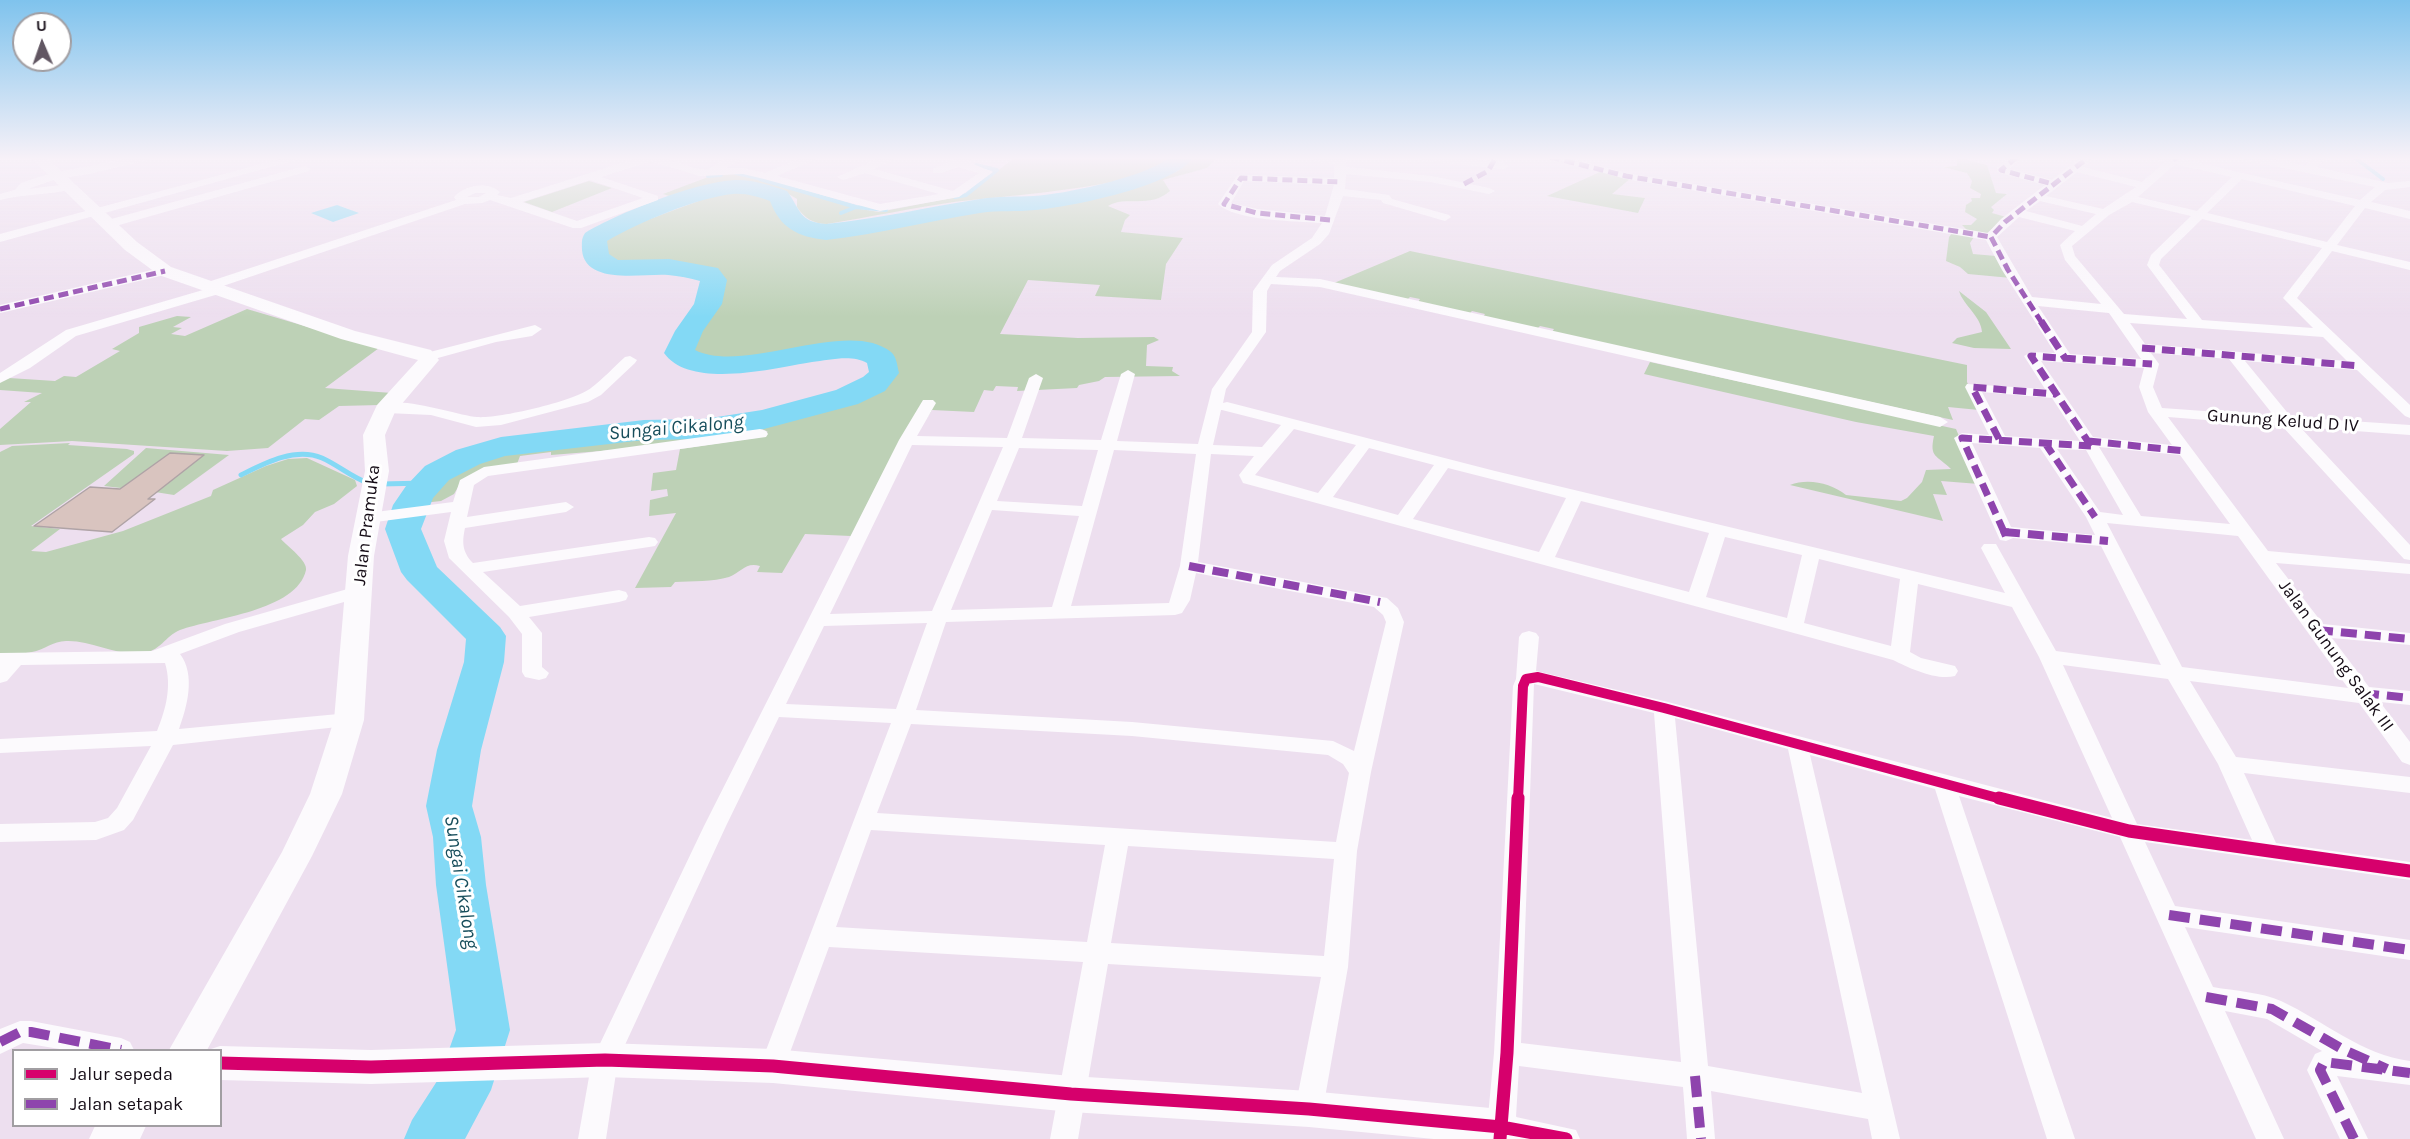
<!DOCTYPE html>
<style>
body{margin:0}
#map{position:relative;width:2410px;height:1139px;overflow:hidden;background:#eddfef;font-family:Karla,sans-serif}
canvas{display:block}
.legend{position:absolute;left:12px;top:1049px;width:210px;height:78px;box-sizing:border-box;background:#fff;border:2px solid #a19ea2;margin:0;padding:8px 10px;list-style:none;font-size:18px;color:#150c16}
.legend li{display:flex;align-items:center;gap:12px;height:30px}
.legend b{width:30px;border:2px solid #a19ea2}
.north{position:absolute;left:12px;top:12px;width:60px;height:60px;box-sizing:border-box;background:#fff;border:2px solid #a19ea2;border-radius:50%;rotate:358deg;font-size:16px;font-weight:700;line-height:24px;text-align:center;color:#150c16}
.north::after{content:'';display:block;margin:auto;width:21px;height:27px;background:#615662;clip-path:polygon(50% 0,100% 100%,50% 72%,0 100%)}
</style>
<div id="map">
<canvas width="2410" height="1139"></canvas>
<ul class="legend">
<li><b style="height:8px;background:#d6006c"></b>Jalur sepeda</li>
<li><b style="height:8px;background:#8e44ad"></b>Jalan setapak</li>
</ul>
<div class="north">U</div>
</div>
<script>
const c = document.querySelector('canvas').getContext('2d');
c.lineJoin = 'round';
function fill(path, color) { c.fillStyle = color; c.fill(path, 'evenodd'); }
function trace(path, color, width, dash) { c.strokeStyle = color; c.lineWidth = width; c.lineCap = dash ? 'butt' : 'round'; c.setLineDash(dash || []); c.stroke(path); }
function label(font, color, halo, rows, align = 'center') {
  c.font = font + ' Karla,sans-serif'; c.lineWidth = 6; c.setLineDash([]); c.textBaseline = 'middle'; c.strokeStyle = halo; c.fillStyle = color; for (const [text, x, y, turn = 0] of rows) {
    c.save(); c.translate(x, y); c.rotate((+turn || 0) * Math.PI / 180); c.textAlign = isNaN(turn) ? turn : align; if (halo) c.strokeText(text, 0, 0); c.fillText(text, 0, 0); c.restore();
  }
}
fill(new Path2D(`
 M1015 157H1177C1161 186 991 197 954 202 912 208 870 217 827 224 814 224 804 218 797 207V199C780 187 753 181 733 182 725 182 718 187 710 185L675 198 663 194 708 177 738 173 855 208 879 212 967 195Z
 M1191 157H1215L1214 161 1207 168 1163 180 1170 191C1150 209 1125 195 1108 206L1130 215 1125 220 1121 232 1183 238 1166 264 1161 300 1095 296 1100 285 1028 280 1000 334 1078 338 1154 337 1159 340 1147 345 1146 366 1173 367 1172 371 1180 376 1105 377 1099 381 1079 385 1077 388 1017 391 1018 387 996 386 993 391 984 390 974 412 932 410 851 536 805 534 782 573 757 572 760 566C745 562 742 572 729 577 713 582 692 581 675 582L671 587 635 588 676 513 649 516 650 500 668 496 667 489 651 491 653 473 676 470 680 449 755 438 768 432 762 429 652 447 551 455V452L520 456 517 464 461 482 454 494 441 501 423 503 429 492 446 475 473 461 501 452 642 436 703 435 766 424 852 401 882 386 894 373 890 356C884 353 876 348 869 347 827 341 719 376 690 351L698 330 717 303 724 278C702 255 650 266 622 264 616 263 610 259 605 256L603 238 607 235 728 190 750 191 772 198 780 217 792 228 808 234H840L1002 206H1036L1071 200 1152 180 1178 171Z
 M1957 157H1966L1967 160 1987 165 1996 193 2007 194 1991 207 1994 210 1992 213 2006 217 1986 234 1967 230 1962 225H1971L1977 219 1965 212 1966 205 1972 201 1971 198H1980L1981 194 1970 188 1972 181 1967 173 1943 167 1957 166Z
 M1602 171 1631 178 1612 194 1645 198 1638 213 1547 196Z
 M589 181 612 188 552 212 524 202Z
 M1953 232 1974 237 1970 243 1973 254 1996 256 2011 278 1968 274 1960 267 1946 261 1949 237Z
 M1410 251 1967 365V382L1979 410 1948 407 1953 420 1552 332 1554 329 1540 326 1537 329 1483 317 1485 314 1472 311 1469 314 1418 302 1420 299 1410 297 1407 300 1334 283Z
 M1959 291 1986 312 2011 349 1974 348 1952 343 1957 338 1982 332C1981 316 1963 305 1959 291Z
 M247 309 379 348 325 388 392 393 380 405 339 406 319 420 305 419 268 448 227 451 72 441 0 445V429L31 402H24L42 393 0 390V382L9 378 55 381 64 376 76 377 120 351 112 349 139 333V327L177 316 191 317 173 327 182 328 171 334 185 336Z
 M1650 362 1956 429 1979 484 1941 481 1947 495 1933 494 1943 521 1790 485C1808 478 1831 483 1846 495L1901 501 1907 498 1922 482 1926 470 1951 469C1937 455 1929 458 1934 436L1856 422 1644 374Z
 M70 443 68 445 127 449 134 451V454L31 526 60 529 31 551 46 552 123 531 211 496 213 490 266 466 288 459 307 458 355 480 357 486 334 504 315 512 303 525 281 539C287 546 308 561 306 570 297 611 213 618 180 630 165 636 160 652 142 653 115 656 92 640 66 641 53 641 44 650 32 652 22 654 10 655 0 655V452L12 446Z
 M146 448 229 455 174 495 155 492 203 455 137 490 104 486Z`), '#bdd1b6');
fill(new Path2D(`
 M337 205 359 213 333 222 311 213Z`), '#83d9f5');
trace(new Path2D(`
 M2354 157 2383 179
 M736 173 758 178
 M708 176 721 175
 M760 179 856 207
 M955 197 966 195 997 170 976 165
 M841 213 856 207 886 210`), '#83d9f5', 4);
trace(new Path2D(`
 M241 475C265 463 295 447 322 458 338 465 351 477 368 483
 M381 484 427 483`), '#83d9f5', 5);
fill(new Path2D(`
 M1170 157H1194C1174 186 1071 207 1035 210 1017 212 999 210 980 213 929 221 878 234 826 240 798 237 780 228 770 201 758 197 746 193 733 194 699 197 637 223 607 241L609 254 618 260 669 259 718 268 727 280 722 304 703 331 695 350C744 375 848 317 891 352 897 357 897 366 899 373L885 391 858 404 764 429 704 439 644 440 505 456 480 464 449 480 433 498 421 529 437 567 500 627 506 636 504 662 481 750 472 806 481 837 486 885 510 1030 491 1090 465 1139H404L412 1120 439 1078 456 1030 436 885 433 837 426 806 437 750 464 662 466 639 407 580 401 572 385 529 393 505 406 486 425 466 456 450 501 437 644 420 704 419 762 410 836 390 863 377 869 372 867 363C852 354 829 360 812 362 775 368 690 390 664 353L675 331 694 304 700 281C690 278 679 276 668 275 644 273 585 286 582 250 582 243 581 239 585 233 618 213 700 180 738 180 755 180 772 186 787 191 801 210 799 222 826 224 878 219 928 207 980 199 998 196 1016 197 1034 196 1065 194 1147 177 1170 157Z`), '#83d9f5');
const building = new Path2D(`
 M170 453 204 455 148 499H155L112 532 34 526 90 487 120 489Z`);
fill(building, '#d9c4bf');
trace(building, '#afa3a6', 1.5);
fill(new Path2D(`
 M138 157H159L89 174 56 179 28 189 69 184 75 187 73 189C48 195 24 194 0 200V194L15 190 21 183 52 173Z
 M288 157H306L0 242V234Z
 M641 157H662L693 168 707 170 729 157H743L726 168H743L765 173 805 157H820L777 176 880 204 939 194 865 173 843 180 837 177 882 157H897L874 169 953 191 979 173 958 167 941 173H933V169L961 157H975L968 162 993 172 959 197 880 211 764 179 743 174 700 176 651 161 601 177 658 196V200L581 228H573L490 200 482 203 465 204 220 287 224 290 222 293 76 336 30 368 0 383V373L66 330 203 290 201 287 202 284 456 200 454 197C465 185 487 181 500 192L497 195 511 198ZM590 180 643 198 577 221 522 202ZM475 193H486L479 197H467Z
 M1314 157H1346V167L1431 176 1489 188 1495 191 1489 194 1431 182 1346 174 1345 189 1389 195 1392 199 1449 215 1451 217 1445 221 1383 203 1381 200 1343 196 1329 234 1320 244 1280 271 1276 277 1320 279 1940 417 1948 422 1940 427 1320 287 1271 284 1267 291 1266 332 1226 389 1223 403 1227 402 1495 471 2005 593 1981 548 1984 544H1996L2056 651 2161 665 2101 546 2013 538 2006 541 2000 540 1954 438 1962 433 1989 435 1965 387 1967 384 2045 389 2024 356 2031 352 2055 353 2002 270 1986 240 1626 179 1545 157H1564L1626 173 1988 233 2001 219 2045 185 1997 172V168L2010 157H2022L2009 169 2052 180 2082 157H2094L2083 167 2142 182 2165 162 2159 160 2158 157H2182L2181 159 2360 200 2375 187 2246 160 2241 157H2262L2304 166 2315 157H2327L2316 167 2388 183 2410 181V187L2385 190 2371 202 2410 211V219L2365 208 2337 245 2410 262V270L2332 251 2297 298 2410 405V418L2405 416 2357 370 2245 361 2291 417 2410 425V435L2300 427 2410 545V560L2404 559 2282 426 2168 417 2268 551 2410 564V574L2276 563 2323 624 2410 633V645L2332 638 2369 687 2410 691V705L2380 702 2410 742V765L2402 762 2359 703 2190 681 2236 757 2410 777V793L2244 773 2276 843 2410 862V880L2145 842 2175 906 2410 940V960L2185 927 2213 987C2235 991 2261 992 2281 1001 2324 1021 2362 1055 2410 1061V1085L2337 1076 2368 1139H2340L2307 1070 2315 1054 2322 1051 2267 1019 2225 1011 2284 1139H2256L2120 837 1959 796 2075 1139H2047L1935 789 1810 755 1900 1139H1872L1868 1119 1711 1091 1715 1139H1687L1683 1087 1519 1066 1516 1117 1576 1130 1580 1139H1498L1491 1136 1487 1127 1494 1053 1513 686 1516 679 1519 637 1522 633 1529 631 1536 633 1539 637 1536 671 1664 701 2112 818 2039 657 2012 607 1918 584 1910 652 1921 658 1955 666 1958 671 1955 676C1937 681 1909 668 1893 660L1243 483 1239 475 1254 456 1211 454 1198 562 1387 598 1398 608 1404 622 1371 772 1357 851 1348 967 1323 1109 1319 1118 1309 1122 1299 1118 1295 1109 1321 977 1108 964 1078 1139H1050L1083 962 829 947 782 1074 773 1078 764 1074 760 1066 891 723 779 717 726 826 618 1060 606 1139H578L592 1060 596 1052 704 826 899 440 923 400H933L936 403 917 436 1007 438 1029 378 1036 374 1043 378 1022 438 1101 440 1121 374 1128 370 1135 374 1117 441 1198 444 1212 389 1252 332 1253 291 1272 265 1312 238 1322 223C1297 221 1235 221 1218 204L1237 176 1241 175 1334 178 1335 164 1314 161ZM2175 164 2232 177 2197 211 2138 197ZM2077 172 2136 187 2103 209 2046 196ZM2242 179 2355 206 2327 242 2207 213ZM1244 181 1334 185 1325 216 1257 209 1231 203ZM2040 201 2096 214 2082 226 2026 211ZM2132 202 2191 216 2151 255 2147 265 2187 319 2124 314 2075 256 2072 246 2109 215ZM2019 217 2075 231 2060 245 2065 260 2101 304 2032 297 1997 237ZM2202 219 2322 248 2283 298 2313 328 2202 320 2159 265 2161 259ZM2038 306 2109 313 2141 359 2070 354ZM2130 323 2323 337 2347 361 2145 344ZM2151 353 2229 359 2274 416 2162 408 2153 387 2159 364ZM2041 361 2144 368 2139 387 2148 412 2172 445 2093 437ZM1982 392 2052 398 2080 441 2005 436ZM1221 410H1222L1281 425 1262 447 1213 445ZM1294 429 1356 445 1318 493 1255 475ZM1972 443 2040 448 2086 517 2095 535 2011 527ZM912 445 1003 447 932 611 830 614ZM2099 447 2180 455 2230 524 2141 516ZM1019 448 1098 450 1082 506 997 501ZM1369 448 1434 465 1398 515 1333 497ZM2057 449 2086 450 2123 515 2100 512ZM1114 450 1196 454 1180 566 1169 603 1071 606ZM1448 468 1566 498 1539 552 1413 519ZM1581 501 1709 533 1689 592 1555 557ZM992 510 1079 516 1052 607 951 610ZM2107 523 2238 536 2348 688 2182 667ZM1725 537 1802 555 1787 618 1706 597ZM1819 559 1900 579 1891 646 1804 623ZM1196 573 1374 607 1383 615 1386 622 1354 751 1333 741 1132 722 916 710 946 622 1175 615 1182 613 1190 600ZM927 623 896 709 786 704 824 626ZM2063 665 2168 679 2218 764 2252 840 2137 824ZM1534 684 1654 713 1681 1062 1521 1043ZM1675 718 1788 749 1862 1093 1708 1066ZM911 724 1132 736 1328 755 1343 764 1349 773 1336 842 877 813ZM871 830 1105 845 1087 942 836 927ZM1128 846 1334 859 1324 956 1111 943Z
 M1418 157H1454L1504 163 1509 166 1504 169 1423 160Z
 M305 166 310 169 309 171 112 227 108 228 102 224 104 221Z
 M165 267 169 268 171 271 169 274 0 313V305Z
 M535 325 542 329 532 336 496 342 427 361 420 357 422 354Z
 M630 356 637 360 635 363 601 395 588 402 501 425 476 427 431 415 387 413 379 408C393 392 458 416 477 417 498 419 575 401 591 388 603 379 614 367 625 357Z
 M760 429 766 431 768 434 766 437 488 476 474 485 467 517 566 502 574 507 566 512 465 528C462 542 462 552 473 563L649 537 655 538 658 542 655 546 649 547 483 572 520 606 619 590 626 592 628 596 626 600 619 602 529 617 542 633V667L549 673 546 678 539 680 525 677 522 672V634L509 617 449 558 444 541 451 512 368 523 362 522 359 518 362 514 368 513 453 502 460 480 484 467Z
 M358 586 365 588 367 592 365 596 239 632 180 654C196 675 187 707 179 729L349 713 356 715 359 720 356 725 173 745 133 820 124 830 96 840 0 842V824L95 822 108 818 117 808 151 746 0 753V739L157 731C166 709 172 686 165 663L21 665 7 681 0 683V653L152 651 225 624Z
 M20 1021H31L121 1038 130 1042 134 1050H66L23 1043 0 1054V1029Z`), '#fcfafd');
fill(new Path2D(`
 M30 157H46L137 242 171 267 355 331 431 350 439 360 395 412 385 435 389 471 374 556 364 720 342 794 312 856 207 1050H169L282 852 310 794 334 720 348 556 365 471 363 435 377 405 418 360 341 339 159 275 125 250Z
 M605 1043 773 1049 1071 1076 1309 1091 1501 1109 1515 1114 1521 1127 1520 1139H1434L1309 1127 1071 1112 773 1083 605 1077 371 1084 220 1080V1050H208L220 1046 371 1050Z
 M95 1126H146L140 1139H89Z`), '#fcfafd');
trace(new Path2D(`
 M1550 157 1626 176 1991 237
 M2017 157 2001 170 2053 184
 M2173 160 2177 157
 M1464 184 1488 171 1496 157
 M1330 220 1257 213 1224 204 1241 178 1341 182
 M0 309 165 271
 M2042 323 2008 270 1991 237 2005 222 2089 157`), '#8e44ad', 5, [10, 5]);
trace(new Path2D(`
 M2041 321 2065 358
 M2142 348 2361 366
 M1999 439 1972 387 2055 394
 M2088 441 2185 451
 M2045 443 2095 517
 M2091 446 2031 356 2152 364
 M2004 532H2009
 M2004 532 1962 438 2091 446`), '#8e44ad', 7, [13, 7]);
trace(new Path2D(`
 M2004 531 2006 536
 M2004 532 2108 541
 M1189 566 1380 602
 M2317 630 2410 639
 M2363 693 2410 698`), '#8e44ad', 8, [16, 8]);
trace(new Path2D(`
 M2169 915 2410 950
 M2206 997 2272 1009 2344 1050 2387 1069
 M0 1042 20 1032H31L121 1050
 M1695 1076 1701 1139
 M2354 1139 2320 1070 2324 1062 2410 1073`), '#8e44ad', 10, [21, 10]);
trace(new Path2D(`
 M1518 800 1523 686 1526 679 1538 677 1664 708 2005 800`), '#d6006c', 10);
trace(new Path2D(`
 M1999 798 2129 831 2410 871
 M220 1063 371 1067 605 1060 773 1066 1071 1094 1309 1109 1501 1127 1566 1139
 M1500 1139 1507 1053 1518 798`), '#d6006c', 13);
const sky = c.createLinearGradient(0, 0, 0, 317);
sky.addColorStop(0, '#7fc3ed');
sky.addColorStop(0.5, '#f7f1f8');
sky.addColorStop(1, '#f7f1f800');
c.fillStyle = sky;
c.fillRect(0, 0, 2410, 317);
label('18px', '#150c16', '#fff', [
 ["Gunung Kelud D IV",2283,421,4],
 ["Jalan Pramuka",367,525,-83],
 ["Jalan Gunung Salak III",2336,656,54]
]);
label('italic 20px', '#174e5c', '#fff', [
 ["Sungai Cikalong",676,428,-5],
 ["Sungai Cikalong",461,882,81]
]);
</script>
